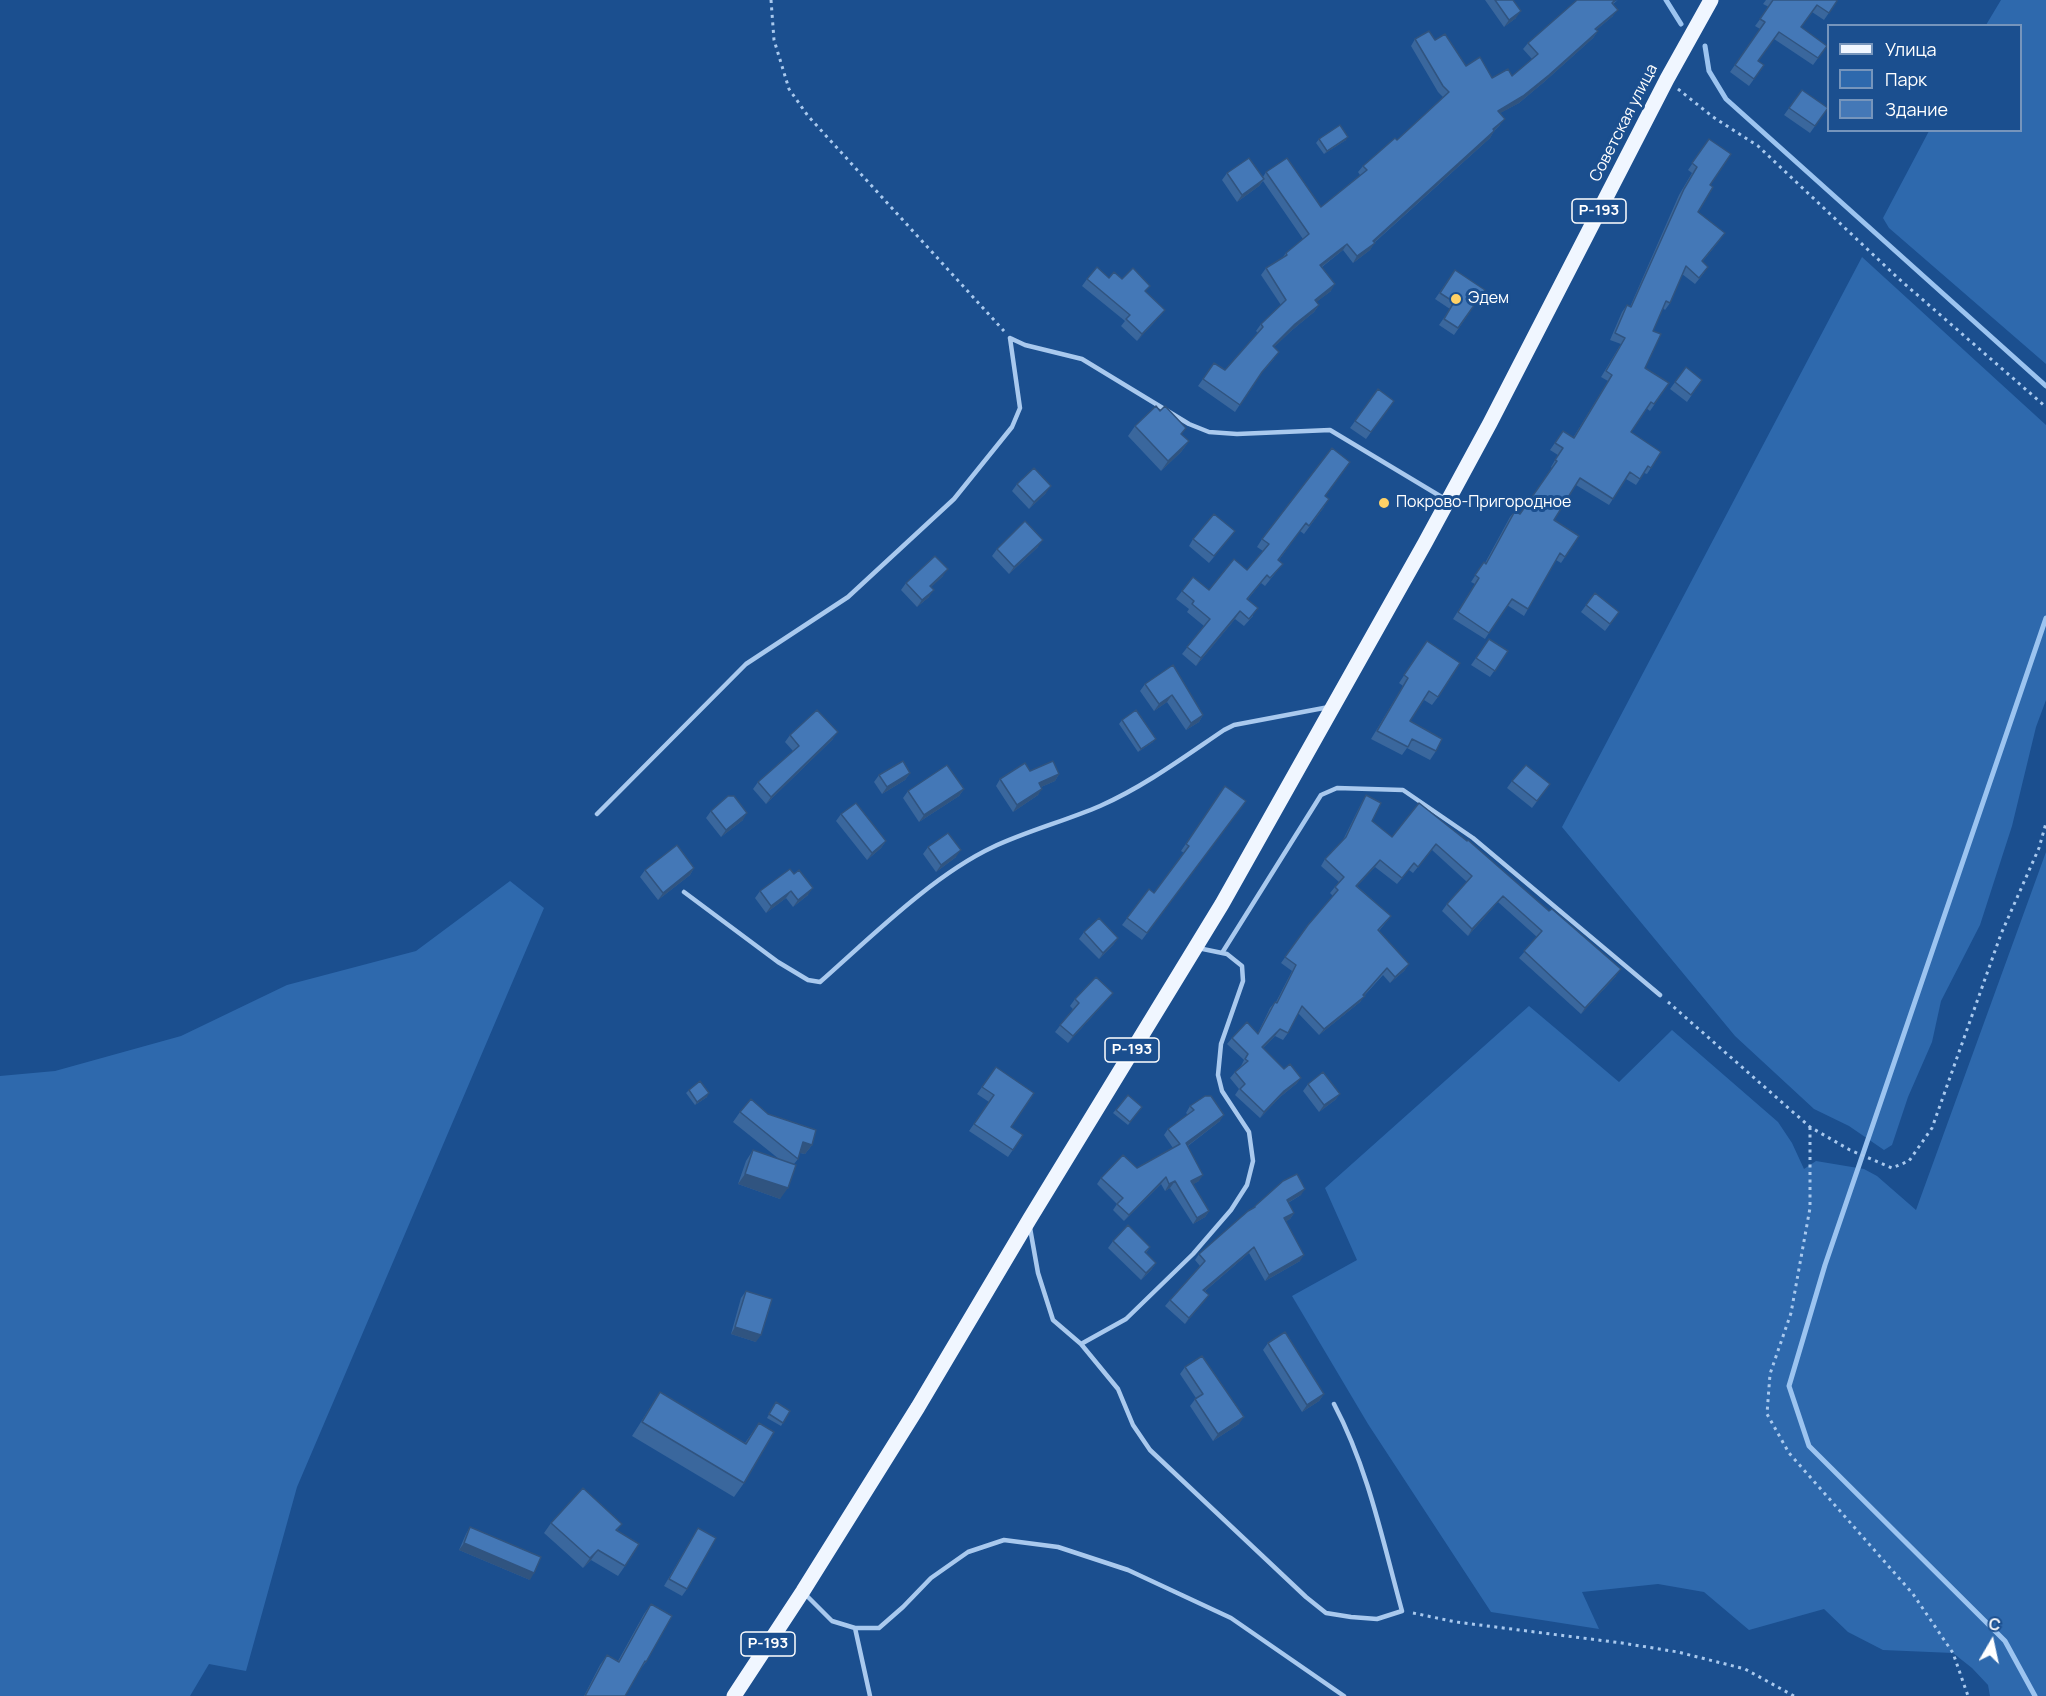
<!DOCTYPE html>
<meta charset="utf-8">
<style>
body{margin:0}
#map{position:relative;width:2046px;height:1696px;overflow:hidden;background:#1b4f8f;font-family:Manrope,sans-serif}
canvas{display:block}
.legend{position:absolute;left:1827px;top:24px;width:195px;height:108px;box-sizing:border-box;background:#1b4f8f;border:2px solid #7695bc;margin:0;padding:8px 10px;list-style:none;font-size:18px;color:#fff}
.legend li{display:flex;align-items:center;gap:12px;height:30px}
.legend b{width:30px;border:2px solid #7695bc}
.north{position:absolute;left:1962px;top:1612px;width:60px;height:60px;-webkit-text-stroke:4px #1b4f8f;paint-order:stroke;rotate:9deg;font-size:16px;font-weight:700;line-height:24px;text-align:center;color:#fff}
.north::after{content:'';display:block;margin:auto;width:21px;height:27px;background:#fff;clip-path:polygon(50% 0,100% 100%,50% 72%,0 100%)}
</style>
<div id="map">
<canvas width="2046" height="1696"></canvas>
<ul class="legend">
<li><b style="height:8px;background:#f0f6ff"></b>Улица</li>
<li><b style="height:16px;background:#2e69ad"></b>Парк</li>
<li><b style="height:16px;background:#4478b7"></b>Здание</li>
</ul>
<div class="north">С</div>
</div>
<script>
const c = document.querySelector('canvas').getContext('2d');
c.lineJoin = 'round';
function fill(path, color) { c.fillStyle = color; c.fill(path, 'evenodd'); }
function trace(path, color, width, dash) { c.strokeStyle = color; c.lineWidth = width; c.lineCap = dash ? 'butt' : 'round'; c.setLineDash(dash || []); c.stroke(path); }
function label(font, color, halo, rows, align = 'center') {
  c.font = font + ' Manrope,sans-serif'; c.lineWidth = 6; c.setLineDash([]); c.textBaseline = 'middle'; c.strokeStyle = halo; c.fillStyle = color; for (const [text, x, y, turn = 0] of rows) {
    c.save(); c.translate(x, y); c.rotate((+turn || 0) * Math.PI / 180); c.textAlign = isNaN(turn) ? turn : align; if (halo) c.strokeText(text, 0, 0); c.fillText(text, 0, 0); c.restore();
  }
}
fill(new Path2D(`
 M2001 0H2046V364L1889 228 1883 218 1929 131 2020 130V26L1986 25Z
 M1862 257 2046 425V700L2036 727 2012 826 1980 925 1941 1001 1932 1042 1908 1097 1892 1145 1884 1150 1849 1126 1814 1109 1735 1036 1562 827Z
 M2046 852V1696H1990L1988 1685 1972 1668 1953 1653 1883 1650 1848 1632 1824 1609 1749 1630 1704 1592 1658 1584 1582 1592 1599 1629 1491 1612 1368 1424 1292 1296 1357 1260 1325 1188 1529 1006 1619 1082 1672 1030 1778 1122 1792 1143 1804 1169 1816 1161 1864 1169 1877 1176 1916 1210Z
 M510 881 544 908 297 1487 246 1671 209 1664 190 1696H0V1076L55 1071 181 1036 287 985 416 951Z`), '#2e69ad');
trace(new Path2D(`
 M1666 0 1681 24
 M1705 46 1709 71 1726 99 2046 386
 M2035 1696 2005 1641 1809 1446 1789 1386 1825 1265 2046 618`), '#9cc4f0', 5);
trace(new Path2D(`
 M771 0 774 40 789 89 808 116 1004 331
 M1678 89 1713 117 1758 146 1899 279 2046 407
 M1668 1002 1810 1127 1850 1150 1892 1168 1909 1161 1932 1128 2001 934 2039 848 2046 823
 M1810 1127V1208L1791 1313 1770 1374 1767 1414 1789 1453 1913 1594 1953 1653 1968 1696
 M1413 1613 1456 1622 1622 1643 1678 1652 1745 1669 1794 1696`), '#a9c9ee', 3, [3, 4.5]);
trace(new Path2D(`
 M1010 338 1025 345 1082 359 1189 424 1209 432 1237 434 1330 430 1445 499
 M597 814 746 664 848 597 954 499 1012 427 1020 408 1010 338
 M684 892 778 962 808 980 820 982C870 938 933 875 993 847 1027 831 1065 821 1100 806 1145 786 1184 757 1224 730L1234 725 1329 707
 M1222 953 1321 795 1337 788 1403 790 1473 838 1660 995
 M1030 1228 1038 1273 1053 1320 1081 1344 1118 1389 1133 1425 1150 1450 1306 1597 1326 1613 1351 1617 1377 1619 1402 1611C1383 1542 1368 1468 1334 1404
 M1081 1344 1126 1319 1193 1254 1231 1210 1247 1185 1253 1161 1249 1132 1222 1091 1218 1075 1221 1044 1243 981 1242 966 1227 954 1198 948
 M804 1593 832 1621 855 1628H879L903 1607 931 1578 968 1552 1004 1540 1058 1547 1128 1570 1231 1618 1344 1696
 M855 1628 870 1696`), '#a9c9ee', 4.5);
trace(new Path2D(`
 M734 1696 803 1591 918 1407 1029 1220 1222 904 1425 543 1490 423 1667 79 1711 0`), '#f0f6ff', 15);
fill(new Path2D(`
 M1485 0H1513L1516 18 1504 27Z
 M1618 0 1613 4V16L1596 30 1598 31 1593 38 1544 82 1519 103 1500 113V125L1494 131 1490 138 1374 243 1370 250 1353 263 1343 250 1322 267 1331 291 1316 302 1319 305 1314 312 1291 331 1274 347V359L1258 377 1235 412 1198 386 1214 363 1225 370 1258 333 1256 331 1261 324 1281 305 1261 275 1266 268 1282 258 1286 253 1303 239 1263 181 1259 186 1237 202 1222 180 1227 173 1263 177 1266 172 1321 207 1360 175 1358 172 1363 166 1397 140 1443 97 1438 92 1411 46 1415 39 1435 40 1466 66 1492 78 1512 76 1532 59 1523 49 1528 43Z
 M1766 0H1836L1837 1 1824 20 1812 12 1801 27 1827 46 1813 65 1774 39 1758 61 1764 65 1749 86 1730 72 1760 29 1755 26 1769 7 1763 4Z
 M1802 90 1828 108 1810 133 1784 115Z
 M1319 139 1346 140 1324 154 1316 143Z
 M1709 139 1710 185 1698 212 1720 240 1702 262 1704 273 1695 284 1682 274 1670 303 1665 310 1663 308 1653 331 1645 368 1669 383 1650 411 1646 408 1631 432 1661 452 1647 474 1644 473 1636 485 1626 479 1609 505 1576 485 1554 520 1579 536 1561 563 1556 560 1524 616 1507 605 1485 639 1453 619 1475 584 1471 582 1484 562 1485 563 1510 517 1515 511 1520 514 1552 468 1551 467 1558 455 1550 450 1563 431 1573 438 1608 381 1601 377 1621 344 1610 340 1622 312 1627 305 1630 307 1679 195 1692 173 1688 170Z
 M1455 270 1485 290 1454 335 1439 325 1450 309 1435 299Z
 M1109 278 1122 279 1146 292 1165 310 1160 316 1137 341 1121 326 1125 321 1082 286 1087 279Z
 M1686 367 1702 380 1687 402 1670 389Z
 M1378 389 1394 401 1366 439 1350 428Z
 M1135 426 1189 441 1181 452 1161 471 1128 436Z
 M1017 484 1046 493 1029 509 1012 491Z
 M1325 496 1324 507 1304 534 1300 531 1279 560 1277 571 1265 586 1261 583 1248 599 1253 616 1244 626 1235 619 1196 666 1182 654 1204 626 1187 612 1189 609 1176 599 1182 591 1209 590 1247 570 1263 551 1257 547 1262 539Z
 M1235 531 1209 563 1189 546 1193 539Z
 M1038 547 1009 574 992 556 997 549Z
 M943 576 931 587 929 597 917 607 901 590 906 583Z
 M1595 593 1619 612 1605 631 1581 612Z
 M1489 639 1508 651 1490 677 1471 665Z
 M1427 641 1438 697 1432 705 1424 700 1410 721 1436 751 1430 760 1407 748 1402 755 1371 739 1403 686 1399 683Z
 M1173 665 1203 715 1199 722 1186 730 1167 702 1154 711 1140 691 1145 684Z
 M1122 720 1153 742 1138 752 1119 724Z
 M790 735 833 739 766 804 753 789 758 782 793 751 785 742Z
 M1030 771 1059 774 1055 781 1041 787 1038 795 1013 812 996 786 1000 779Z
 M910 773 905 780 882 794 874 782 879 775Z
 M1512 781 1550 784 1532 808 1507 788Z
 M1225 786 1246 801 1142 940 1122 925 1149 889 1154 893 1184 853 1181 851Z
 M964 789 959 796 919 822 903 798 908 791Z
 M1366 795 1372 821 1392 837 1419 803 1616 976 1581 1014 1519 958 1537 937 1498 902 1468 936 1442 911 1447 904 1467 882 1432 850 1413 873 1409 870 1397 884 1375 867 1357 886 1391 916 1379 931 1409 964 1404 971 1390 983 1383 975 1364 996 1360 1002 1319 1035 1298 1013 1288 1033 1283 1040 1275 1036 1263 1048 1284 1069 1301 1078 1296 1084 1280 1097 1260 1118 1235 1095 1239 1089 1230 1078 1235 1072 1241 1066 1244 1060 1227 1044 1232 1038 1258 1033 1270 1008 1275 1002H1276L1292 971 1281 963 1308 925 1333 896 1330 893 1339 882 1321 866 1325 859 1343 840 1362 802Z
 M711 811 743 820 721 837 706 818Z
 M841 814 886 841 881 848 867 860 836 821Z
 M928 847 956 857 936 872 923 854Z
 M694 868 690 875 658 900 640 877 645 870Z
 M790 869 808 895 793 907 786 898 766 913 755 898 760 891Z
 M1084 932 1118 938 1113 945 1099 959 1079 939Z
 M1075 999H1108L1068 1043 1055 1032 1073 1009 1070 1006Z
 M996 1067 1011 1127 1023 1135 1008 1157 969 1131 989 1102 977 1094Z
 M1308 1084 1340 1094 1335 1100 1319 1112 1303 1091Z
 M689 1090 707 1097 695 1105 686 1093Z
 M1128 1095 1142 1107 1128 1125 1113 1113Z
 M1190 1106 1220 1121 1188 1146 1199 1181 1193 1184 1209 1211 1205 1217 1193 1224 1170 1188 1165 1191 1161 1184 1124 1221 1113 1210 1117 1204 1097 1184 1101 1178 1137 1168 1173 1148 1164 1135 1168 1129 1188 1115 1186 1113Z
 M740 1112 768 1114 812 1145 805 1154 800 1153 798 1159 794 1164 780 1199 738 1184 746 1161 753 1150 779 1159 733 1122Z
 M1301 1195 1288 1203 1294 1213 1290 1219 1286 1221 1300 1261 1265 1281 1249 1253 1205 1291 1209 1295 1185 1324 1165 1306 1170 1300 1200 1266 1195 1260 1199 1254 1252 1209 1255 1206Z
 M1113 1241 1150 1247 1146 1253 1156 1263 1151 1270 1141 1280 1108 1248Z
 M746 1291 756 1342 731 1334 741 1298Z
 M1268 1343 1324 1394 1319 1401 1302 1412 1263 1350Z
 M1185 1367 1239 1424 1213 1441 1190 1406 1196 1398 1180 1374Z
 M660 1392 745 1443 759 1423 744 1483 734 1497 632 1436Z
 M776 1402 790 1411 781 1426 767 1418Z
 M551 1523 622 1524 617 1530 625 1566 618 1576 591 1560 583 1568 544 1533Z
 M470 1527 530 1580 459 1550 466 1534Z
 M698 1528 687 1589 682 1596 664 1586Z
 M651 1604 646 1662 639 1671 625 1696H584L600 1665 607 1655 618 1661 644 1614Z`), '#3a679d');
fill(new Path2D(`
 M1618 10 1613 16 1590 35 1595 29Z
 M1521 11 1516 18 1504 27 1509 20Z
 M1598 31 1593 38 1544 82 1519 103 1493 117 1498 111Z
 M1505 119 1500 125 1488 136 1493 129Z
 M1494 131 1490 138 1369 247 1375 243 1370 250 1353 263 1357 256 1373 241Z
 M1348 137 1346 140 1324 154 1327 151Z
 M1264 179 1259 186 1237 202 1242 195Z
 M1347 244 1343 250 1316 271 1320 265Z
 M1335 284 1331 291 1310 307 1315 300Z
 M1319 305 1314 312 1291 331 1268 353 1273 346 1295 324Z
 M1165 310 1160 316 1137 341 1142 334Z
 M1189 441 1181 452 1161 471 1168 461Z
 M1051 486 1046 493 1029 509 1034 502Z
 M1043 540 1038 547 1009 574 1014 567Z
 M948 569 943 576 925 593 930 586Z
 M934 590 929 597 917 607 922 600Z
 M1240 611 1235 619 1196 666 1201 658Z
 M1172 695 1167 702 1154 711 1159 704Z
 M1203 715 1199 722 1186 730 1191 723Z
 M838 732 833 739 766 804 771 797Z
 M1156 739 1153 742 1138 752 1141 749Z
 M910 773 905 780 882 794 887 787Z
 M1059 774 1055 781 1034 790 1039 783Z
 M964 789 959 796 919 822 924 815Z
 M1042 789 1038 795 1013 812 1017 805Z
 M747 813 743 820 721 837 726 830Z
 M886 841 881 848 867 860 872 853Z
 M961 850 956 857 936 872 941 865Z
 M1380 860 1375 867 1352 892 1356 886Z
 M694 868 690 875 658 900 663 893Z
 M813 888 808 895 793 907 798 900Z
 M791 891 786 898 766 913 771 906Z
 M1503 896 1498 902 1468 936 1472 929Z
 M1118 938 1113 945 1099 959 1103 953Z
 M1409 964 1404 971 1390 983 1395 977Z
 M1387 968 1361 999 1365 996 1360 1002 1319 1035 1324 1029 1363 995Z
 M1621 969 1616 976 1581 1014 1585 1008Z
 M1113 993 1108 999 1068 1043 1073 1036Z
 M1280 1029 1275 1036 1257 1054 1262 1047Z
 M1301 1078 1296 1084 1280 1097 1260 1118 1264 1112 1284 1091Z
 M709 1093 707 1097 695 1105 697 1102Z
 M1340 1094 1335 1100 1319 1112 1324 1105Z
 M1224 1115 1220 1121 1182 1150 1186 1143Z
 M803 1142 812 1145 805 1154 796 1152Z
 M745 1174 788 1188 780 1199 738 1184Z
 M1203 1175 1199 1181 1187 1188 1191 1181Z
 M1166 1177 1161 1184 1124 1221 1129 1215Z
 M1175 1181 1170 1188 1165 1191 1169 1184Z
 M1305 1189 1301 1195 1282 1206 1287 1200Z
 M1209 1211 1205 1217 1193 1224 1197 1218Z
 M1294 1213 1290 1219 1280 1224 1284 1218Z
 M1254 1247 1249 1253 1199 1296 1203 1290Z
 M1304 1255 1300 1261 1265 1281 1269 1275Z
 M1156 1263 1151 1270 1141 1280 1146 1273Z
 M1209 1295 1205 1301 1185 1324 1189 1318Z
 M735 1327 761 1335 756 1342 731 1334Z
 M1324 1394 1319 1401 1302 1412 1307 1405Z
 M1244 1417 1239 1424 1213 1441 1218 1434Z
 M464 1543 534 1573 530 1580 459 1550Z
 M598 1550 591 1560 583 1568 590 1558Z`), '#305480');
const building = new Path2D(`
 M1495 0H1513L1521 11 1509 20Z
 M1577 0H1615L1612 3 1618 10 1595 29 1598 31 1549 75 1523 96 1498 111 1505 119 1493 129 1494 131 1373 241 1375 243 1357 256 1347 244 1320 265 1335 284 1315 300 1319 305 1295 324 1273 346 1279 352 1262 372 1240 405 1203 379 1214 363 1225 370 1263 327 1261 324 1286 300 1266 268 1287 255 1286 253 1309 234 1266 172 1287 158 1321 207 1367 170 1363 166 1395 138 1397 140 1449 92 1443 86 1415 39 1429 31 1435 40 1445 34 1466 66 1480 57 1492 78 1508 69 1512 76 1538 54 1528 43Z
 M1773 0H1836L1837 1 1829 13 1817 5 1801 27 1827 46 1818 58 1779 32 1758 61 1764 65 1754 79 1735 65 1765 22 1760 19Z
 M1802 90 1828 108 1815 126 1789 108Z
 M1340 125 1348 137 1327 151 1319 139Z
 M1709 139 1731 154 1710 185 1713 187 1698 212 1725 233 1702 261 1708 267 1699 278 1686 266 1670 303 1666 301 1653 331 1661 334 1645 368 1669 383 1654 404 1651 402 1631 432 1661 452 1651 468 1648 466 1640 479 1630 472 1613 499 1580 478 1554 520 1579 536 1565 557 1560 553 1528 609 1512 599 1489 633 1458 612 1479 578 1475 575 1484 562 1486 564 1515 511 1520 514 1557 461 1555 460 1563 448 1555 443 1563 431 1574 438 1612 375 1606 371 1625 338 1615 333 1627 305 1631 307 1684 189 1697 167 1692 163Z
 M1249 158 1264 179 1242 195 1227 173Z
 M1097 267 1109 278 1114 272 1122 279 1133 268 1150 286 1145 291 1165 310 1142 334 1126 319 1130 315 1087 279Z
 M1455 270 1485 290 1458 328 1444 319 1454 302 1440 293Z
 M1686 367 1702 380 1691 395 1675 382Z
 M1378 389 1394 401 1371 432 1355 421Z
 M1156 406 1160 411 1165 406 1186 428 1181 434 1189 441 1168 461 1135 426Z
 M1332 448 1350 462 1325 496 1329 499 1309 526 1306 523 1278 560 1283 564 1270 578 1267 575 1247 599 1258 608 1249 619 1240 611 1201 658 1187 647 1210 619 1192 604 1194 601 1182 591 1193 577 1209 590 1234 559 1247 570 1269 544 1262 539Z
 M1034 468 1051 486 1034 502 1017 484Z
 M1214 514 1235 531 1214 556 1193 539Z
 M1025 521 1043 540 1014 567 997 549Z
 M935 556 948 569 930 586 934 590 922 600 906 583Z
 M1595 593 1619 612 1610 624 1586 605Z
 M1489 639 1508 651 1495 671 1476 658Z
 M1427 641 1460 663 1438 697 1429 691 1410 721 1442 739 1436 751 1412 739 1408 747 1377 731 1408 678 1404 675Z
 M1173 665 1203 715 1191 723 1172 695 1159 704 1145 684Z
 M817 710 838 732 771 797 758 782 799 746 790 735Z
 M1136 710 1156 739 1141 749 1122 720Z
 M903 761 910 773 887 787 879 775Z
 M1053 761 1059 774 1039 783 1042 789 1017 805 1000 779 1025 763 1030 771Z
 M947 765 964 789 924 815 908 791Z
 M1526 765 1550 784 1537 801 1512 781Z
 M1225 786 1246 801 1147 933 1127 918 1149 889 1154 893 1189 846 1186 844Z
 M1366 795 1381 803 1372 821 1392 837 1419 803 1467 841 1468 840 1549 911 1552 909 1621 969 1585 1008 1524 951 1542 931 1503 896 1472 929 1447 904 1472 876 1436 844 1418 867 1414 863 1402 878 1380 860 1356 886 1391 916 1378 930 1409 964 1395 977 1387 968 1363 995 1365 996 1324 1029 1302 1006 1288 1033 1280 1029 1262 1047 1284 1069 1290 1064 1301 1078 1284 1091 1264 1112 1240 1089 1245 1084 1235 1072 1248 1061 1245 1059 1248 1054 1232 1038 1247 1022 1258 1034 1275 1002 1277 1003 1296 965 1285 957 1308 925 1338 890 1335 887 1344 877 1325 859 1346 837Z
 M728 796H734L747 813 726 830 711 811Z
 M856 803 886 841 872 853 841 814Z
 M948 833 961 850 941 865 928 847Z
 M677 845 694 868 663 893 645 870Z
 M790 869 794 874 799 870 813 888 798 900 791 891 771 906 760 891Z
 M1099 918 1118 938 1103 953 1084 932Z
 M1096 977 1113 993 1073 1036 1060 1025 1079 1003 1075 999Z
 M996 1067 1034 1093 1011 1127 1023 1135 1013 1150 974 1124 994 1095 982 1087Z
 M1323 1072 1340 1094 1324 1105 1308 1084Z
 M700 1081 709 1093 697 1102 689 1090Z
 M1128 1095 1142 1107 1130 1122 1116 1110Z
 M1205 1096H1211L1224 1115 1186 1143 1203 1175 1191 1181 1209 1211 1197 1218 1175 1181 1169 1184 1166 1177 1129 1215 1117 1204 1123 1198 1101 1178 1123 1155 1137 1168 1180 1144 1168 1129 1194 1110 1190 1106Z
 M751 1099 768 1114 816 1130 812 1145 803 1142 798 1159 740 1112Z
 M753 1150 796 1165 788 1188 745 1174Z
 M1297 1174 1305 1189 1287 1200 1294 1213 1284 1218 1304 1255 1269 1275 1254 1247 1203 1290 1209 1295 1189 1318 1170 1300 1205 1261 1199 1254 1248 1211 1255 1207V1206L1283 1181Z
 M1128 1225 1150 1247 1145 1252 1156 1263 1146 1273 1113 1241Z
 M746 1291 772 1299 761 1335 735 1327Z
 M1285 1332 1324 1394 1307 1405 1268 1343Z
 M1202 1356 1244 1417 1218 1434 1195 1399 1203 1394 1185 1367Z
 M660 1392 746 1444 759 1423 774 1432 744 1483 642 1422Z
 M776 1402 790 1411 783 1423 769 1414Z
 M583 1488 622 1524 616 1530 639 1544 625 1566 598 1550 590 1558 551 1523Z
 M470 1527 541 1557 534 1573 464 1543Z
 M698 1528 716 1538 687 1589 669 1579Z
 M651 1604 672 1616 646 1662 645 1661 625 1696H585L607 1655 619 1662Z`);
fill(building, '#4478b7');
trace(building, '#305480', 1.5);
for (const [x, y, r, color] of [
 [1456,299,6,"#ffd166"],
 [1384,503,6,"#ffd166"]
]) { const dot = new Path2D(); dot.arc(x, y, r, 0, 2 * Math.PI); c.fillStyle = color; c.fill(dot); trace(dot, '#1b4f8f', 2); }
for (const [x, y, w] of [
 [1599,211,54],
 [1132,1050,54],
 [768,1644,54]
]) { const box = new Path2D(); box.roundRect(x - w / 2, y - 12, w, 24, 4.5); c.fillStyle = '#1b4f8f'; c.fill(box); trace(box, '#fff', 1.5); }
label('bold 15px', '#fff', null, [
 ["Р-193",1599,211],
 ["Р-193",1132,1050],
 ["Р-193",768,1644]
]);
label('16px', '#fff', '#1b4f8f', [
 ["Советская улица",1624,123,-63]
]);
label('16px', '#fff', '#1b4f8f', [
 ["Эдем",1468,299],
 ["Покрово-Пригородное",1396,503]
], 'left');
</script>
